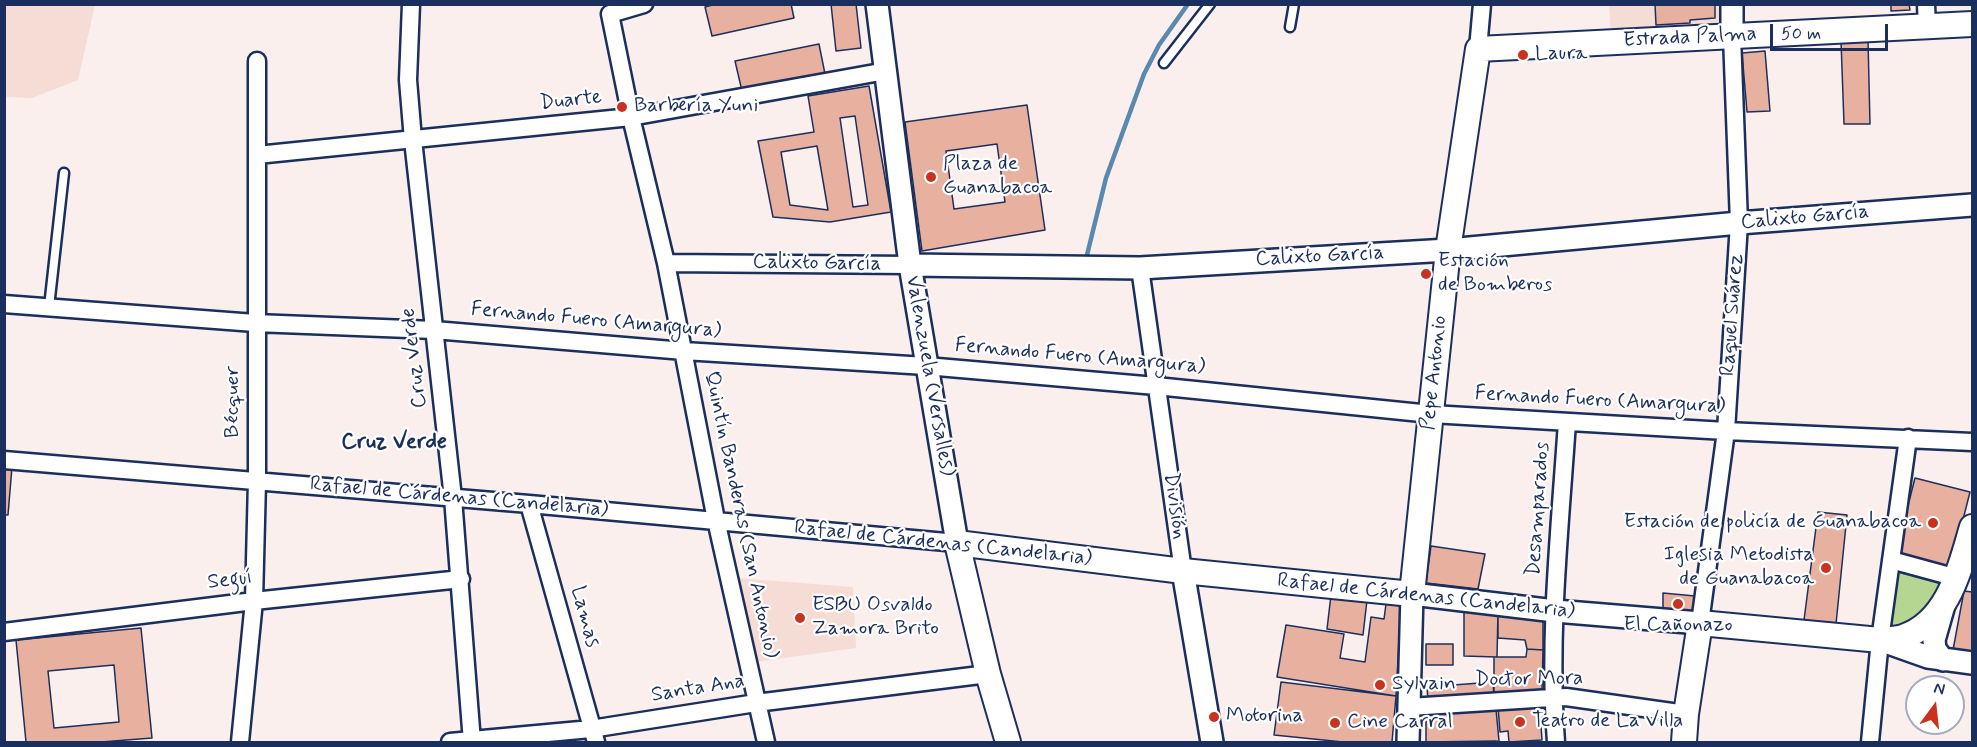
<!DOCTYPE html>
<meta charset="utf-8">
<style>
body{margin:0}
#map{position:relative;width:1977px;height:747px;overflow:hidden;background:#faefec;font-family:Mynerve,sans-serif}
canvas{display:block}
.frame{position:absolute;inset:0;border:6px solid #1b2f5e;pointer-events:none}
.north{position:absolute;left:1905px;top:675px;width:60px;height:60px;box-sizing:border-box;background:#fff;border:2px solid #a4acbf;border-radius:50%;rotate:15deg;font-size:16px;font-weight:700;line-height:24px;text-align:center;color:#1b2f5e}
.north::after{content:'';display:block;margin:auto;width:21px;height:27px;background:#c8321e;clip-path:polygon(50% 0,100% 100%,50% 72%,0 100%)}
.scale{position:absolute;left:1770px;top:24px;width:118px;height:27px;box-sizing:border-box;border:3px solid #1b2f5e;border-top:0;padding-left:8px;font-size:18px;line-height:21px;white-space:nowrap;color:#1b2f5e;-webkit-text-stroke:4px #fff;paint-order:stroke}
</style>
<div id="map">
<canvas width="1977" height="747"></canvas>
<div class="frame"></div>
<div class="north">N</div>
<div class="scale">50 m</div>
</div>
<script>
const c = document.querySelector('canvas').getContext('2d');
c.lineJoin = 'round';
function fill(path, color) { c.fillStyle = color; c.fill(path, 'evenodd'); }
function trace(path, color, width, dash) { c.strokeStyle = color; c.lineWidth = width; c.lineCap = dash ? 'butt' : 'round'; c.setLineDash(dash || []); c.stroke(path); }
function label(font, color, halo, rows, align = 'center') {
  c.font = font + ' Mynerve,sans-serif'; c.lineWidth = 4.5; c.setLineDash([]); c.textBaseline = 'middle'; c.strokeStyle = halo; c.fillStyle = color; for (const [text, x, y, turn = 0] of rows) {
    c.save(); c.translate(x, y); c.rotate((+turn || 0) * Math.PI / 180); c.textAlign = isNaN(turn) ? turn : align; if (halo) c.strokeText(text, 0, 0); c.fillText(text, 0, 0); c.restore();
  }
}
fill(new Path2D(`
 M5 4 95 5 78 80 32 98 5 97Z
 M1609 5H1724L1725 25 1611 35Z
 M736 578 853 587 856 648 755 662Z`), '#f5dcd5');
fill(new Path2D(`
 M1900 571 1946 582C1929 611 1925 618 1892 625Z`), '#b5d690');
trace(new Path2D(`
 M1087 255 1106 178 1144 74 1159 45 1188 4`), '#5989ae', 4.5);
const building = new Path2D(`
 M716 4H791L794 18 712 36 705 7Z
 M831 4H856L861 48 836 51Z
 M1655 4H1715V18L1690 20V23L1656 25Z
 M1891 4H1909L1910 10 1891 11Z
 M1868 40 1870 124H1844L1841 41Z
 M819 44 825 74 742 91 735 61Z
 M1765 51 1770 111 1747 112 1742 53Z
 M869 86 891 212 830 222 773 217 758 141 814 132 808 96ZM855 116 868 205 853 207 840 118ZM817 146 828 210 790 205 781 152Z
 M1027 105 1045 230 922 251 905 122ZM997 144 1005 202 954 209 946 151Z
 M4 467H12L8 515H4Z
 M1915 478 1970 492 1951 567 1896 553Z
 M1818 512 1847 515 1836 624 1804 620Z
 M1431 546 1485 554 1478 589 1426 583Z
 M1964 591 1972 592V653L1953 650Z
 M1663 593 1695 596 1693 613 1663 611Z
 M1331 595 1367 600 1363 635 1327 629Z
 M1386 604 1401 606 1396 696 1277 677 1286 625 1344 634 1340 658 1365 662 1371 617 1384 619Z
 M1464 607 1498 611 1497 657 1464 656Z
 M1498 611 1543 618V650L1527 649 1525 640 1498 638Z
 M141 628 152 738 101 742H26L16 640ZM114 665 119 722 54 728 48 671Z
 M1426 644H1453V665H1426Z
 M1527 649 1543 650 1542 692 1494 697V657H1526Z
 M1281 682 1396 696 1392 742H1343L1274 735Z
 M1493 682 1494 697 1428 701 1427 687Z
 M1534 705 1535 712H1540L1542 740 1509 742 1508 731 1500 732 1498 707Z
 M1496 709 1499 741 1426 742V712Z
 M1496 741V742H1426Z`);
fill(building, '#e8b09f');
trace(building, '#1b2f5e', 1.5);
const service = new Path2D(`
 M1290 27 1294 4
 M1164 63 1210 4
 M49 307 64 173`);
const minor = new Path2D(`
 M411 4 408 80 413 140 453 498 472 742
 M644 4 610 14 631 117 666 263 716 520 766 742
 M1926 4 1927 28
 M1478 49 1482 4
 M257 155 631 117 886 71
 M666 263 910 265
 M1140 268 1183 571
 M4 304 255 323 434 330 684 351 926 366 1156 386 1431 414 1726 431 1972 442
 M4 460 529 504 957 543
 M529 504 596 742
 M1891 560 1957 578
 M1700 623 1726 431 1739 223 1732 36
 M4 632 254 601 461 579
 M1409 707 1566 697 1686 714
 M240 742 254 601 257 481V61
 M450 742 591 729 756 703 988 674
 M1556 742C1548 636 1560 528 1567 422
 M1870 742 1880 640 1908 438`);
const tertiary = new Path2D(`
 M877 4 910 265 957 543
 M1732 4V36
 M910 265 1140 268 1448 250 1739 223 1972 205
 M1183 571 1212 742
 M1880 640 1928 657 1972 663
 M1943 660 1935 649 1934 640 1944 605
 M1408 742 1412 594 1555 611 1700 623`);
const secondary = new Path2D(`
 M1008 742 988 674 957 543 1183 571 1412 594 1448 250 1478 49 1972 24
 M1684 742 1686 714 1700 623 1880 640C1888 639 1896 639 1903 637 1949 622 1960 567 1972 527`);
trace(service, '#1b2f5e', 13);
trace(minor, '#1b2f5e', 21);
trace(tertiary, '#1b2f5e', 26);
trace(secondary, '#1b2f5e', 28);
trace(service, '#fff', 8);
trace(minor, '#fff', 16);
trace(tertiary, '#fff', 21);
trace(secondary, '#fff', 24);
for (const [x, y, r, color] of [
 [1523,55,6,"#c8321e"],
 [622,107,6,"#c8321e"],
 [931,177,6,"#c8321e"],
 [1426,274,6,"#c8321e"],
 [1933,523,6,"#c8321e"],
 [1826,568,6,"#c8321e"],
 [1678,604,6,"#c8321e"],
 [800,618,6,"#c8321e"],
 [1380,685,6,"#c8321e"],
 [1214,717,6,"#c8321e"],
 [1520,722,6,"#c8321e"],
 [1335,723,6,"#c8321e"]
]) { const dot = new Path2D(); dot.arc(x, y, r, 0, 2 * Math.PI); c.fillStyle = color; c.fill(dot); trace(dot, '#fff', 2); }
label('21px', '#1b2f5e', '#fff', [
 ["Estrada Palma",1690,38,-3],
 ["Duarte",571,101,-6],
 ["Calixto García",1805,218,-5],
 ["Calixto García",1320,257,-3],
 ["Calixto García",817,264,1],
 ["Raquel Suárez",1733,315,-86],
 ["Fernando Fuero (Amargura)",596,321,5],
 ["Fernando Fuero (Amargura)",1080,357,5],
 ["Cruz Verde",415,358,-97],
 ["Pepe Antonio",1435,373,-84],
 ["Valenzuela (Versalles)",929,376,80],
 ["Fernando Fuero (Amargura)",1600,401,3],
 ["Bécquer",234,402,-90],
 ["Rafael de Cárdenas (Candelaria)",459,498,5],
 ["División",1174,506,82],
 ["Desamparados",1539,509,-86],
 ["Quintín Banderas (San Antonio)",740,515,78],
 ["Rafael de Cárdenas (Candelaria)",943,544,6],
 ["Seguí",230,581,-7],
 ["Rafael de Cárdenas (Candelaria)",1426,597,6],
 ["Lamas",584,617,75],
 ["Doctor Mora",1529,680,-1],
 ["Santa Ana",698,689,-9]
]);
label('21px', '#1b2f5e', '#fff', [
 ["Laura",1535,55],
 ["Barbería Yuni",634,107],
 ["Plaza de",943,165],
 ["Guanabacoa",943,189],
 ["Estación",1438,262],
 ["de Bomberos",1438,286],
 ["Estación de policía de Guanabacoa",1921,523,"right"],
 ["Iglesia Metodista",1814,556,"right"],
 ["de Guanabacoa",1814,580,"right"],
 ["ESBU Osvaldo",812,606],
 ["Zamora Brito",812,630],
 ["El Cañonazo",1678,626,"center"],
 ["Sylvain",1392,685],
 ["Motorina",1226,717],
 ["Teatro de La Villa",1532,722],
 ["Cine Carral",1347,723]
], 'left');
label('bold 22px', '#1b2f5e', '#fff', [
 ["Cruz Verde",394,443]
]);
</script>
